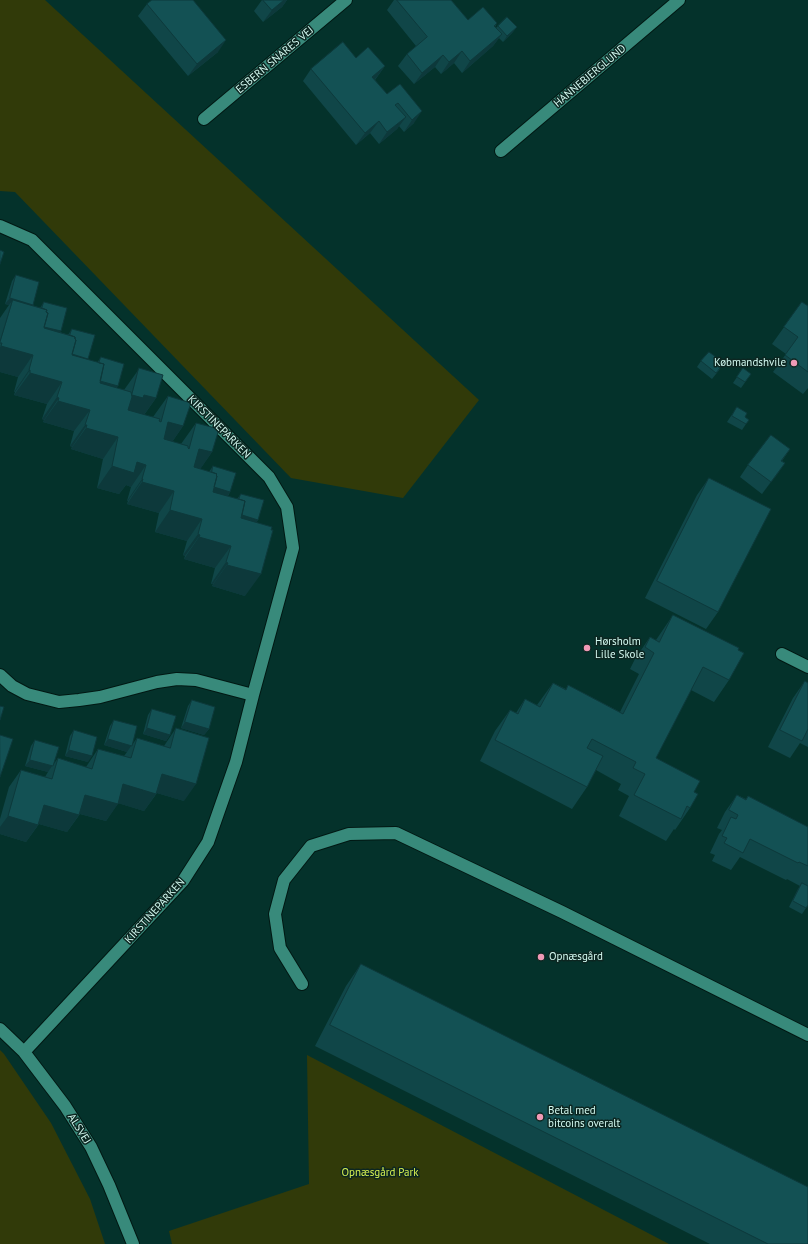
<!DOCTYPE html>
<meta charset="utf-8">
<style>
body{margin:0}
canvas{display:block;background:#04322b}
</style>
<canvas width="808" height="1244"></canvas>
<script>
const c = document.querySelector('canvas').getContext('2d');
c.lineJoin = 'round';
function fill(path, color) { c.fillStyle = color; c.fill(path, 'evenodd'); }
function trace(path, color, width, dash) { c.strokeStyle = color; c.lineWidth = width; c.lineCap = dash ? 'butt' : 'round'; c.setLineDash(dash || []); c.stroke(path); }
function label(font, color, halo, rows, align = 'center') {
  c.font = font + ' "PT Sans",sans-serif'; c.lineWidth = 3; c.setLineDash([]); c.textBaseline = 'middle'; c.strokeStyle = halo; c.fillStyle = color; for (const [text, x, y, turn = 0] of rows) {
    c.save(); c.translate(x, y); c.rotate((+turn || 0) * Math.PI / 180); c.textAlign = isNaN(turn) ? turn : align; if (halo) c.strokeText(text, 0, 0); c.fillText(text, 0, 0); c.restore();
  }
}
fill(new Path2D(`
 M0 0H45L479 400 403 498 291 478 15 192 0 191Z
 M0 1050 4 1054 51 1123 90 1199 105 1244H0Z
 M307 1055 669 1244H172L169 1231 309 1184Z`), '#313a09');
const minor = new Path2D(`
 M204 119 346 0
 M501 151 679 0
 M0 226 32 240 269 477 287 507 293 548 253 695 196 680 177 679 157 682 100 697 79 700 59 702 27 694 12 686 0 675
 M782 654 808 667
 M302 984 280 948 275 914 284 880 311 846 349 834 396 833 562 912 808 1035
 M0 1029 24 1052 65 1106 91 1147 109 1185 133 1244
 M24 1052 183 881 208 842 236 762 253 695`);
trace(minor, '#011813', 14);
trace(minor, '#388a7b', 12);
fill(new Path2D(`
 M262 0H287L282 7 263 22 254 11Z
 M394 0H451L468 20 497 23 495 27 496 28 498 26 517 27 512 33 503 42 499 38 493 46 462 73 454 63 441 74 435 67 414 84 398 66 407 54 416 46 387 10Z
 M147 4 218 52 188 76 138 16Z
 M356 58 385 66 375 80 387 94 400 84 414 123 404 132 399 126 397 129 379 144 370 133 356 145 303 81 311 69Z
 M16 275 33 305H32L40 308 44 302 60 332 68 335 72 329 87 360 97 363 101 357 117 388 124 390 139 369 156 398 144 415 153 417 168 396 183 426 172 442 181 444 196 423 212 452 200 469 209 472 213 466 230 492 228 496 237 499 241 494 258 520 256 523 245 596 212 586 213 584H211L215 568 184 559 185 556 183 555 187 541 155 532 159 513 127 504 128 501H127L131 487 126 485 119 494 97 488 103 459 71 449 72 447 70 446 74 431 43 422 44 420 42 419 47 404 14 395 15 392H14L18 377 0 372V318L9 305 5 304 12 281Z
 M802 302 808 306V388L803 394 773 372 786 354 772 344Z
 M701 361 720 369 712 379 697 367Z
 M743 368 751 374 741 388 733 383Z
 M737 407 745 417 746 424 742 430 727 422Z
 M790 449 782 461 785 463 762 494 740 477 748 465Z
 M709 478 718 612 706 629 645 598 697 495Z
 M673 615 729 680 714 702 691 690 656 758 694 792 690 808 675 830 674 829 666 841 619 816 629 796 618 790 621 784 596 770 587 787 572 809 480 761 495 731 510 710 516 713 525 699 537 705 553 683 566 689 568 685 620 712 639 674 630 669 635 659 650 637 656 640Z
 M805 681 808 683V747L800 743 790 758 768 747 793 698Z
 M192 700 209 729 204 735 181 728 188 706Z
 M152 709 170 735 166 741 143 734 148 715Z
 M114 720 132 745 137 738 164 746 176 728 184 801 157 793 144 811 118 803 106 821 80 814 67 832 39 824 26 842 0 834V819L9 787 21 770 45 777 48 772 25 766 31 746 35 740 53 765 58 758 86 767 98 749 124 756 127 752 104 745 110 726Z
 M74 730 88 762 65 756 70 736Z
 M737 795 746 799 748 796 808 827V905L802 914 789 907 798 889 800 886 787 879 786 880 740 857 731 870 712 861 715 855 710 853 719 834 722 830 717 828 725 812Z
 M361 964 808 1244H710L315 1046 346 986Z`), '#104648');
fill(new Path2D(`
 M284 0H287L282 7 263 22 272 10Z
 M517 27 512 33 503 42 507 36Z
 M502 34 493 46 462 73 470 61Z
 M226 40 218 52 188 76 197 64Z
 M462 51 454 63 441 74 449 62Z
 M443 55 435 67 414 84 422 73Z
 M385 66 376 78 364 89 372 77Z
 M422 111 414 123 404 132 412 120Z
 M406 117 397 129 379 144 387 132Z
 M379 121 370 133 356 145 365 133Z
 M10 298 33 305 28 311 13 300 9 305 5 304Z
 M38 325 61 331 56 337Z
 M1 346 33 355 18 377 0 372V347Z
 M65 352 88 359 84 365Z
 M29 370H30L15 392H14Z
 M30 373 62 382 47 404 14 395Z
 M94 380 118 386 113 393Z
 M132 395H144L156 398 141 419 117 416Z
 M57 397 59 398 44 420 42 419Z
 M58 401 90 410 74 431 43 422Z
 M168 422 183 426 168 448 153 443Z
 M85 425H87L72 447 70 446Z
 M86 428 118 437 103 459 71 449Z
 M199 449 212 452 197 474 183 470Z
 M137 462 146 465 131 487 126 485 119 494 97 488 112 466Z
 M785 463 777 475 762 494 771 482Z
 M142 479H143L128 501H127Z
 M142 482 174 491 159 513 127 504Z
 M208 485 230 492 226 498 203 492Z
 M170 510 202 519 187 541 155 532Z
 M235 513 258 520 254 526 231 519Z
 M198 534 200 535 185 556 183 555Z
 M199 537 231 546 215 568 184 559Z
 M226 562 228 563 213 584H211Z
 M227 565 261 574 245 596 212 586Z
 M185 722 209 729 204 735 181 728Z
 M147 728 170 735 166 741 143 734Z
 M108 739 131 746 127 752 104 745Z
 M69 750 92 756 88 762 65 756Z
 M30 760 52 766 48 772 25 766Z
 M162 774 196 784 184 801 150 791Z
 M123 784 156 794 144 811 111 801Z
 M85 795 118 804 106 821 73 812Z
 M44 805 79 815 67 832 32 822Z
 M8 816 38 825 26 842 0 834V827Z`), '#0d393b');
const building = new Path2D(`
 M152 0H193L226 40 197 64 147 4Z
 M263 0H284L272 10Z
 M397 0H451L468 20 483 7 497 23 494 26 502 34 470 61 462 51 449 62 443 55 422 73 407 54 427 37Z
 M507 17 517 27 507 36 498 26Z
 M343 42 356 58 368 47 385 66 372 77 387 94 400 84 422 111 412 120 398 103 395 105 406 117 387 132 379 121 365 133 311 69Z
 M0 250 4 252 0 264Z
 M16 275 39 282 33 305 10 298Z
 M13 300 47 310 46 312 48 313 44 328 75 337V339L76 340 72 355 104 364 100 383 131 392 132 397 128 410 160 419 159 421 161 422 168 396 191 403 183 426 168 422 164 439 188 446V448L189 449 196 423 219 429 212 452 199 449 194 467 217 474 216 475 217 476 213 492 245 501 241 518 272 527 271 530H273L261 574 227 565 228 563 226 562 231 546 199 537 200 535 198 534 202 519 170 510 174 491 142 482 143 479H142L146 465 137 462 134 473 112 466 118 437 86 428 87 425H85L90 410 58 401 59 398 57 397 62 382 30 373V370H29L33 355 1 346 2 343H0Z
 M44 302 67 308 61 331 44 327 48 313 46 312 47 310 42 308Z
 M802 302 808 306V372L785 355 798 337 784 327Z
 M72 329 95 335 88 359 72 354 76 340 75 339V337L70 335Z
 M709 352 724 363 716 373 701 361Z
 M101 357 124 364 118 386 100 381 104 364 99 363Z
 M139 368 163 375 156 398 144 395 143 398 132 395Z
 M743 368 751 374 745 382 737 377Z
 M737 407 747 413 745 417 749 420 746 424 732 416Z
 M771 435 790 449 781 461 785 463 771 482 748 465Z
 M213 466 236 473 230 492 214 487 217 476 216 475 217 474 212 472Z
 M709 478 771 509 718 612 657 581Z
 M241 494 264 500 258 520 242 515 245 501 239 499Z
 M673 615 739 648 738 650 744 653 729 680 703 667 656 758 700 781 694 792 698 794 690 808 687 806 681 819 634 795 645 774 633 768 636 762 592 739 587 748 603 756 587 787 495 740 510 710 518 714 525 699 540 707 553 683 566 690 568 685 623 714 654 653 645 647 650 637 659 642Z
 M805 681 808 683V729L802 741 780 730Z
 M192 700 215 707 209 729 185 722Z
 M0 706 4 707 0 720Z
 M152 709 176 716 170 735 147 728Z
 M114 720 137 726 132 746 108 739Z
 M176 728 209 738 196 784 162 774 156 794 123 784 118 804 85 795 79 815 44 805 38 825 8 816 21 770 52 779 58 758 92 769 98 749 131 758 137 738 170 748Z
 M74 730 97 737 92 756 69 750Z
 M0 735 13 739 0 777Z
 M35 740 59 747 53 766 30 760Z
 M737 795 746 800 748 796 808 827V866L799 862 798 863 750 839 743 853 724 843 727 838 722 836 731 817 736 819 738 815 729 810Z
 M802 883 808 886V905L806 908 793 901Z
 M361 964 808 1187V1244H768L330 1025Z`);
fill(building, '#135154');
trace(building, '#0d393b', 1);
for (const [x, y, r, color] of [
 [794,363,4,"#f09ab6"],
 [587,648,4,"#f09ab6"],
 [541,957,4,"#f09ab6"],
 [540,1117,4,"#f09ab6"]
]) { const dot = new Path2D(); dot.arc(x, y, r, 0, 2 * Math.PI); c.fillStyle = color; c.fill(dot); trace(dot, '#0c2621', 1.5); }
label('11px', '#d3f9f0', '#0c2621', [
 ["ESBERN SNARES VEJ",275,60,-40],
 ["HANNEBJERGLUND",590,76,-40],
 ["KIRSTINEPARKEN",219,427,45],
 ["KIRSTINEPARKEN",155,911,-48],
 ["ALSVEJ",79,1129,58]
]);
label('11px', '#d3f9f0', '#0c2621', [
 ["Købmandshvile",786,363,"right"],
 ["Hørsholm",595,642],
 ["Lille Skole",595,655],
 ["Opnæsgård",549,957],
 ["Betal med",548,1111],
 ["bitcoins overalt",548,1124]
], 'left');
label('11px', '#d4ef51', '#0c2621', [
 ["Opnæsgård Park",380,1173]
]);
</script>
